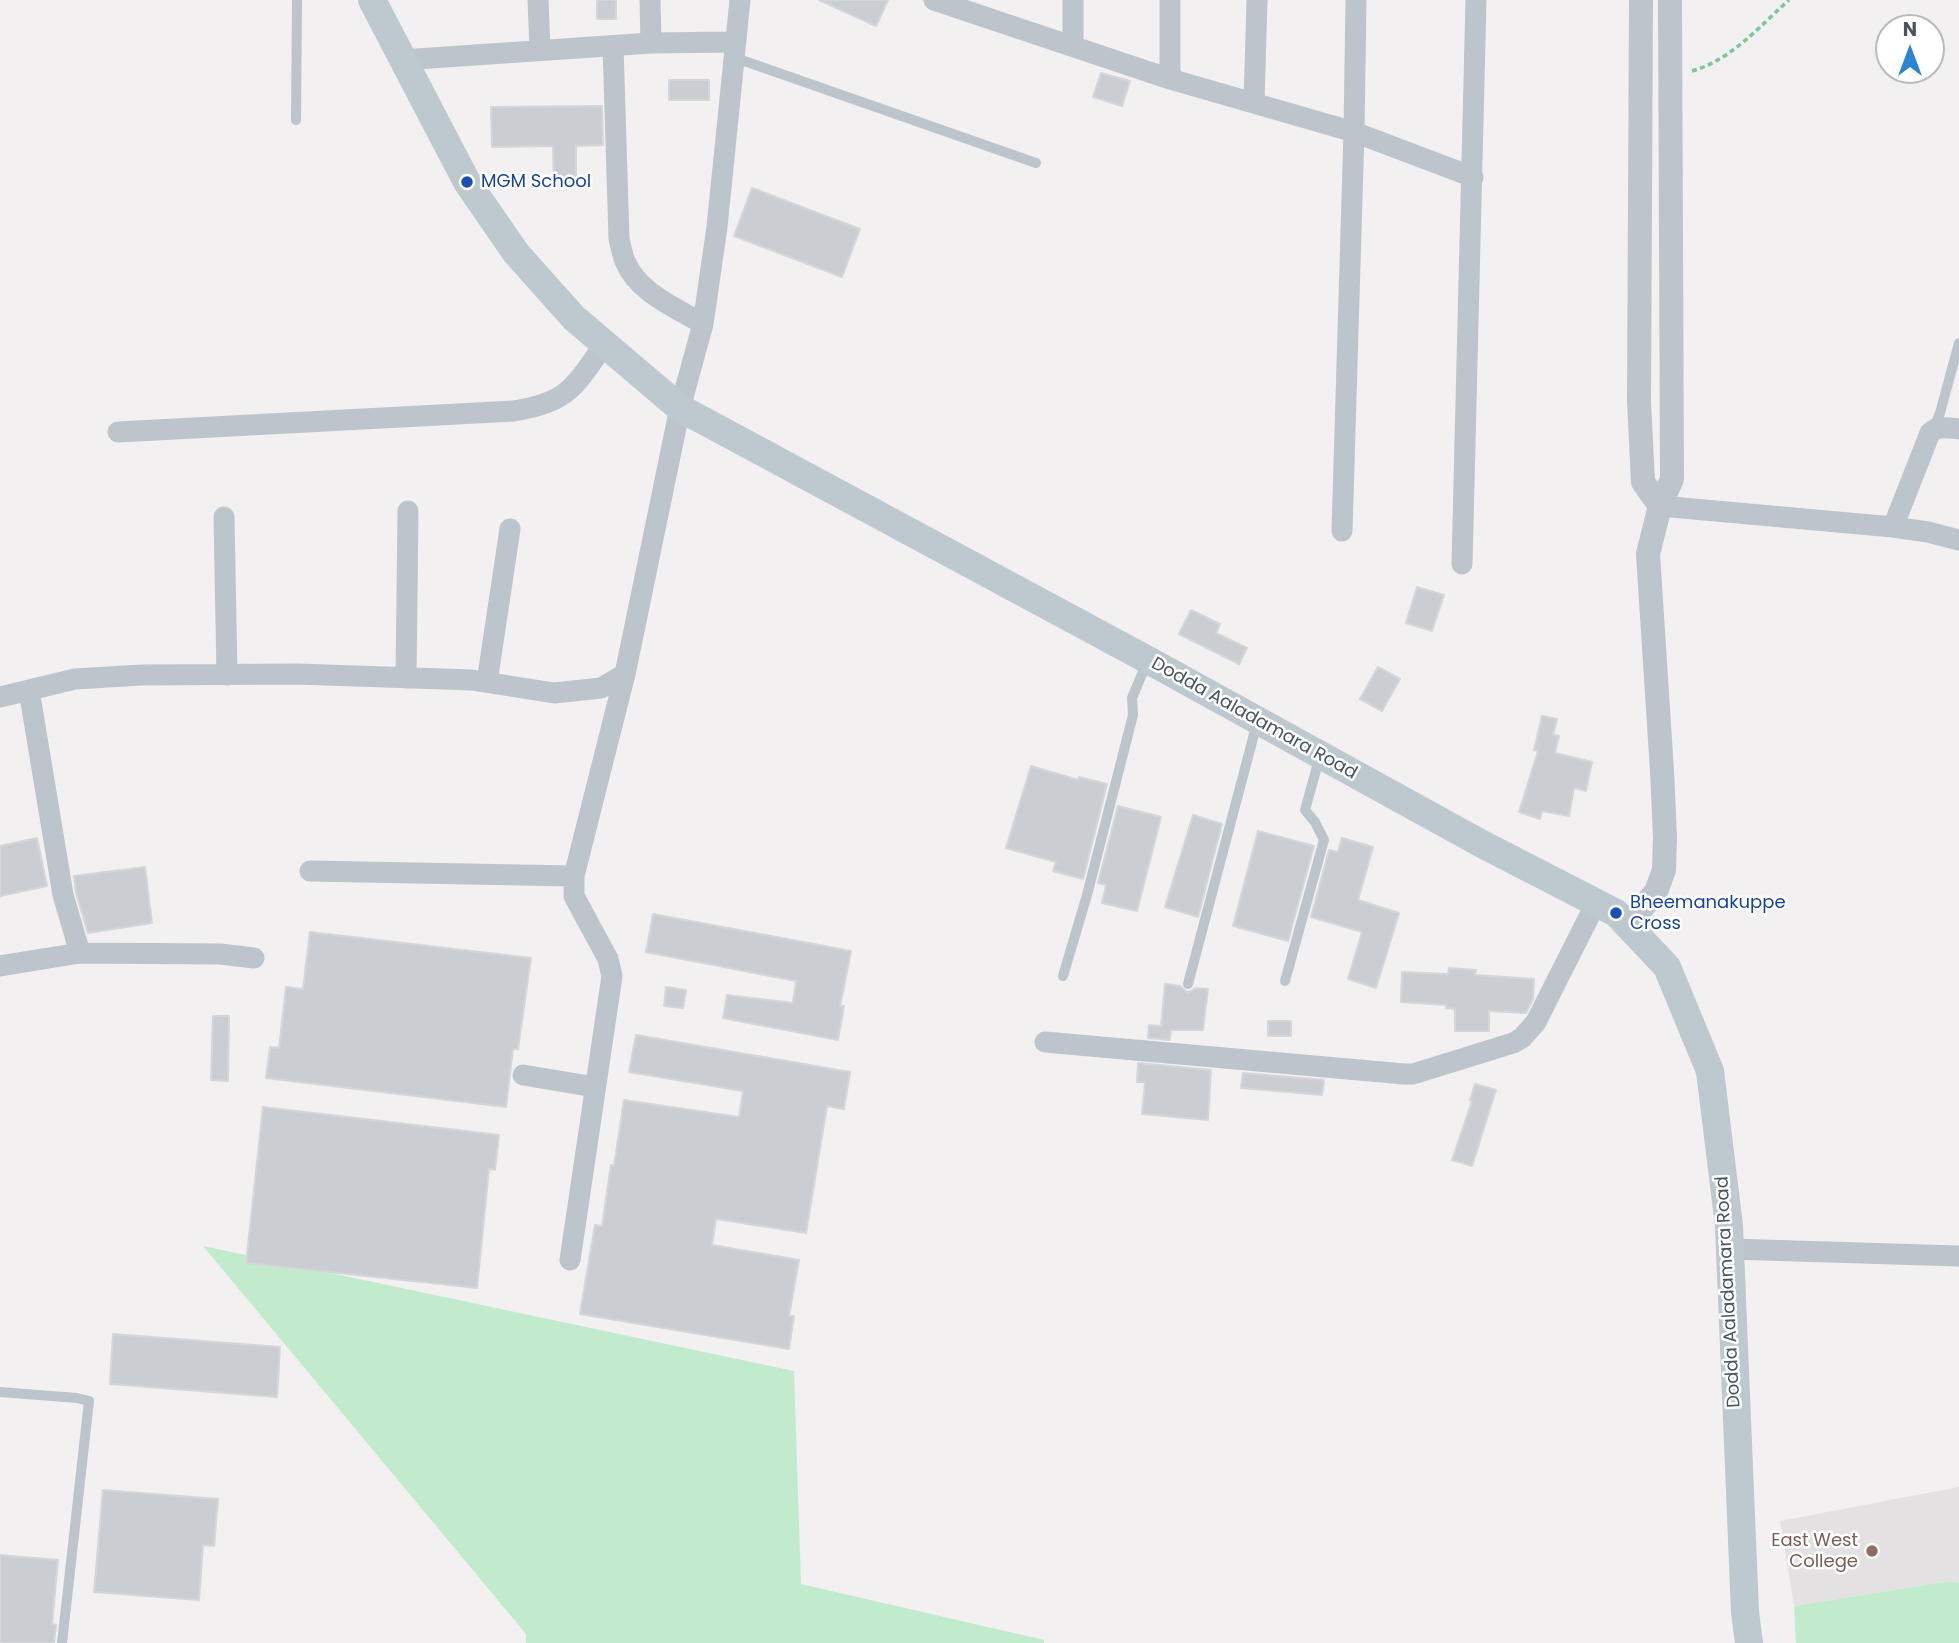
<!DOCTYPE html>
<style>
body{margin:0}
#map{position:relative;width:1959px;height:1643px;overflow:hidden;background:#f2f0f0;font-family:Poppins,sans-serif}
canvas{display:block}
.north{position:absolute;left:1875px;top:14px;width:70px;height:70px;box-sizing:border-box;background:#fff;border:2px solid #b6bbbd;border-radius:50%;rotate:0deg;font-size:19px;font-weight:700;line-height:28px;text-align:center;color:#49545b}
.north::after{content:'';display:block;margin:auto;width:24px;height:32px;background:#2a84d1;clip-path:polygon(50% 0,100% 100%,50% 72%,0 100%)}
</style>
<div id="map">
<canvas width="1959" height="1643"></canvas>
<div class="north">N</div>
</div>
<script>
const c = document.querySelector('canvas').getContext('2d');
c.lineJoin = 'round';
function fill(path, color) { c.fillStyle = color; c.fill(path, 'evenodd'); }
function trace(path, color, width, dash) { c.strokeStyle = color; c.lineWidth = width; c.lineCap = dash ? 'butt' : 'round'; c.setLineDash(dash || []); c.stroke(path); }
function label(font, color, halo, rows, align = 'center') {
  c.font = font + ' Poppins,sans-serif'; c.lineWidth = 5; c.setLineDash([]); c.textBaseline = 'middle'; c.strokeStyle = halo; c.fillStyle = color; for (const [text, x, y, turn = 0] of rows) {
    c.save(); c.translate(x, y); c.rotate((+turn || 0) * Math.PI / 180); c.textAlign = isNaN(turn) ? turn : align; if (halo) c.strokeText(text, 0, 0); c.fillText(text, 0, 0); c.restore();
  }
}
fill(new Path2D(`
 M1959 1487V1583L1950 1581 1794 1606 1780 1521Z`), '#e3e1e1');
fill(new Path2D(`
 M203 1246 794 1371 801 1584 1044 1640V1643H526V1634Z
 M1950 1581 1959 1583V1643H1796L1794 1606Z`), '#c2ebce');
const building = new Path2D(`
 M597 0H616V19H597Z
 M819 0H888L876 26Z
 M1101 73 1130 81 1122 106 1093 97Z
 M669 80H709V100H669Z
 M602 106 603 145 576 146V187H554L553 146 492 147 491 107Z
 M752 188 860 229 842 277 734 236Z
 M1417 587 1444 595 1432 631 1406 623Z
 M1191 610 1220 624 1216 633 1247 648 1239 664 1179 634Z
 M1378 667 1400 679 1382 711 1360 699Z
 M1542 716 1557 719 1553 735 1559 736 1555 753 1592 762 1586 791 1574 788 1569 816 1542 811 1540 819 1519 812 1538 751 1534 750Z
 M1031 766 1078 780 1079 777 1107 784 1083 879 1053 871 1056 862 1006 848Z
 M1118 806 1161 817 1137 911 1102 903 1106 885 1098 883Z
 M1193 815 1222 824 1198 917 1165 907Z
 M1258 831 1314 846 1288 941 1233 926Z
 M37 838 47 886 0 896V846Z
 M1342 838 1373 847 1358 900 1399 913 1376 988 1348 979 1362 932 1311 917 1329 850 1338 852Z
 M145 867 152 923 88 933 76 893 74 876Z
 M653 914 851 951 840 1006H844L838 1040 723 1018 727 995 793 1003 796 981 646 952Z
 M310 932 531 958 518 1049H513L506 1107 266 1078 270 1047 279 1048 286 987 303 989Z
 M1449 968 1476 970 1475 975 1534 979 1533 999 1526 1013 1489 1011V1031H1455V1009L1446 1008V1005L1401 1002 1402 972 1448 974Z
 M1165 984 1180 986 1187 992 1191 991 1195 988 1208 989 1203 1030H1171L1170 1040 1148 1038 1149 1025 1161 1026Z
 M666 987 686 990 683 1008 664 1006Z
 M213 1016H229L228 1081 211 1080Z
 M1268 1021H1291V1036H1268Z
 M636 1035 850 1072 844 1109 827 1106 806 1233 716 1219 712 1245 799 1260 789 1316H794L789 1349 580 1314 595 1225 602 1226 611 1165 614 1166 624 1100 739 1117 743 1091 629 1072Z
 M1138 1063 1211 1070 1208 1120 1142 1114 1145 1082H1137Z
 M1243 1073 1324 1080 1322 1095 1241 1088Z
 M1475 1084 1496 1090 1472 1166 1452 1160 1472 1101 1470 1100Z
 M263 1107 499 1135 495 1170 489 1169 477 1288 246 1263Z
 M113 1334 280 1347 277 1397 110 1384Z
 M103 1490 218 1499 214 1546 203 1545 199 1600 94 1592Z
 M0 1555 58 1560 52 1624 56 1625 54 1643H0Z`);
fill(building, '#cacdd2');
trace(building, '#d4d6da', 2);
trace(new Path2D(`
 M1692 71C1731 60 1760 26 1789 0`), '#7dc69b', 3.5, [5, 3.5]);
trace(new Path2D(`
 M733 57 1036 163
 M296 120 297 0
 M1933 430 1940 413 1959 343
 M1063 976 1087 895 1133 715 1132 698 1147 662
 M1285 981 1324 840 1315 822 1305 810 1320 756
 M1188 984 1257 723
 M0 1392 77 1398 89 1401 62 1643`), '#bcc5cb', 10);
trace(new Path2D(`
 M538 0 540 49
 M650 0 651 43
 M934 0 1170 79 1354 132 1473 177
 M1073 0V46
 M1170 0V79
 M613 46 619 239C621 246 622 254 625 261 638 293 675 307 703 324
 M402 60 651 43 735 42
 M1254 103 1257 0
 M118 432 514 411C569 402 574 387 604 345
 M1660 506 1893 527 1928 532 1959 540
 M224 517 227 675
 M1893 527 1930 433C1938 425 1949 428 1959 429
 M1342 531 1354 132 1356 0
 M1462 564 1476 0
 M406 678 408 511
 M487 682 510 529
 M0 697 75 679 141 675 297 674 472 680 554 693 601 688 625 674
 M310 871 574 876
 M80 953 220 954 254 958
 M0 966 80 953 63 895 29 690
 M1045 1042 1404 1074H1413L1513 1043 1522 1038 1536 1022 1596 903
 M523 1075 595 1087
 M1730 1249 1959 1256
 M570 1260 612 976 608 959 574 896V876L625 674 680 408 703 324 717 227 740 0`), '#bcc5cb', 21);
trace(new Path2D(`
 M1641 0 1639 402 1643 482 1660 506
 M1627 925 1656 892 1664 870 1665 837 1662 771 1648 554 1660 506 1672 479 1670 0`), '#bcc5cb', 24);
trace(new Path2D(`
 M372 0 467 182 516 253 574 318 680 408 1148 660 1482 844 1616 913 1667 967 1710 1071 1729 1226 1745 1612 1749 1643`), '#bdc8cf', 28);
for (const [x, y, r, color] of [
 [467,182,7,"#1a4fb4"],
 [1616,913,7,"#1a4fb4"],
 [1872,1551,7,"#8d6e63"]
]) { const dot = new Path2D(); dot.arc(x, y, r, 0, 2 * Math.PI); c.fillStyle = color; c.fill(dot); trace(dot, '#fff', 2.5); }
label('18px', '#164399', '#fff', [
 ["MGM School",481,182],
 ["Bheemanakuppe",1630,903],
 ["Cross",1630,924]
], 'left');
label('18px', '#49545b', '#fff', [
 ["Dodda Aaladamara Road",1254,719,29],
 ["Dodda Aaladamara Road",1729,1292,-93]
]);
label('18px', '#785e54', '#fff', [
 ["East West",1858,1541],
 ["College",1858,1562]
], 'right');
</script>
